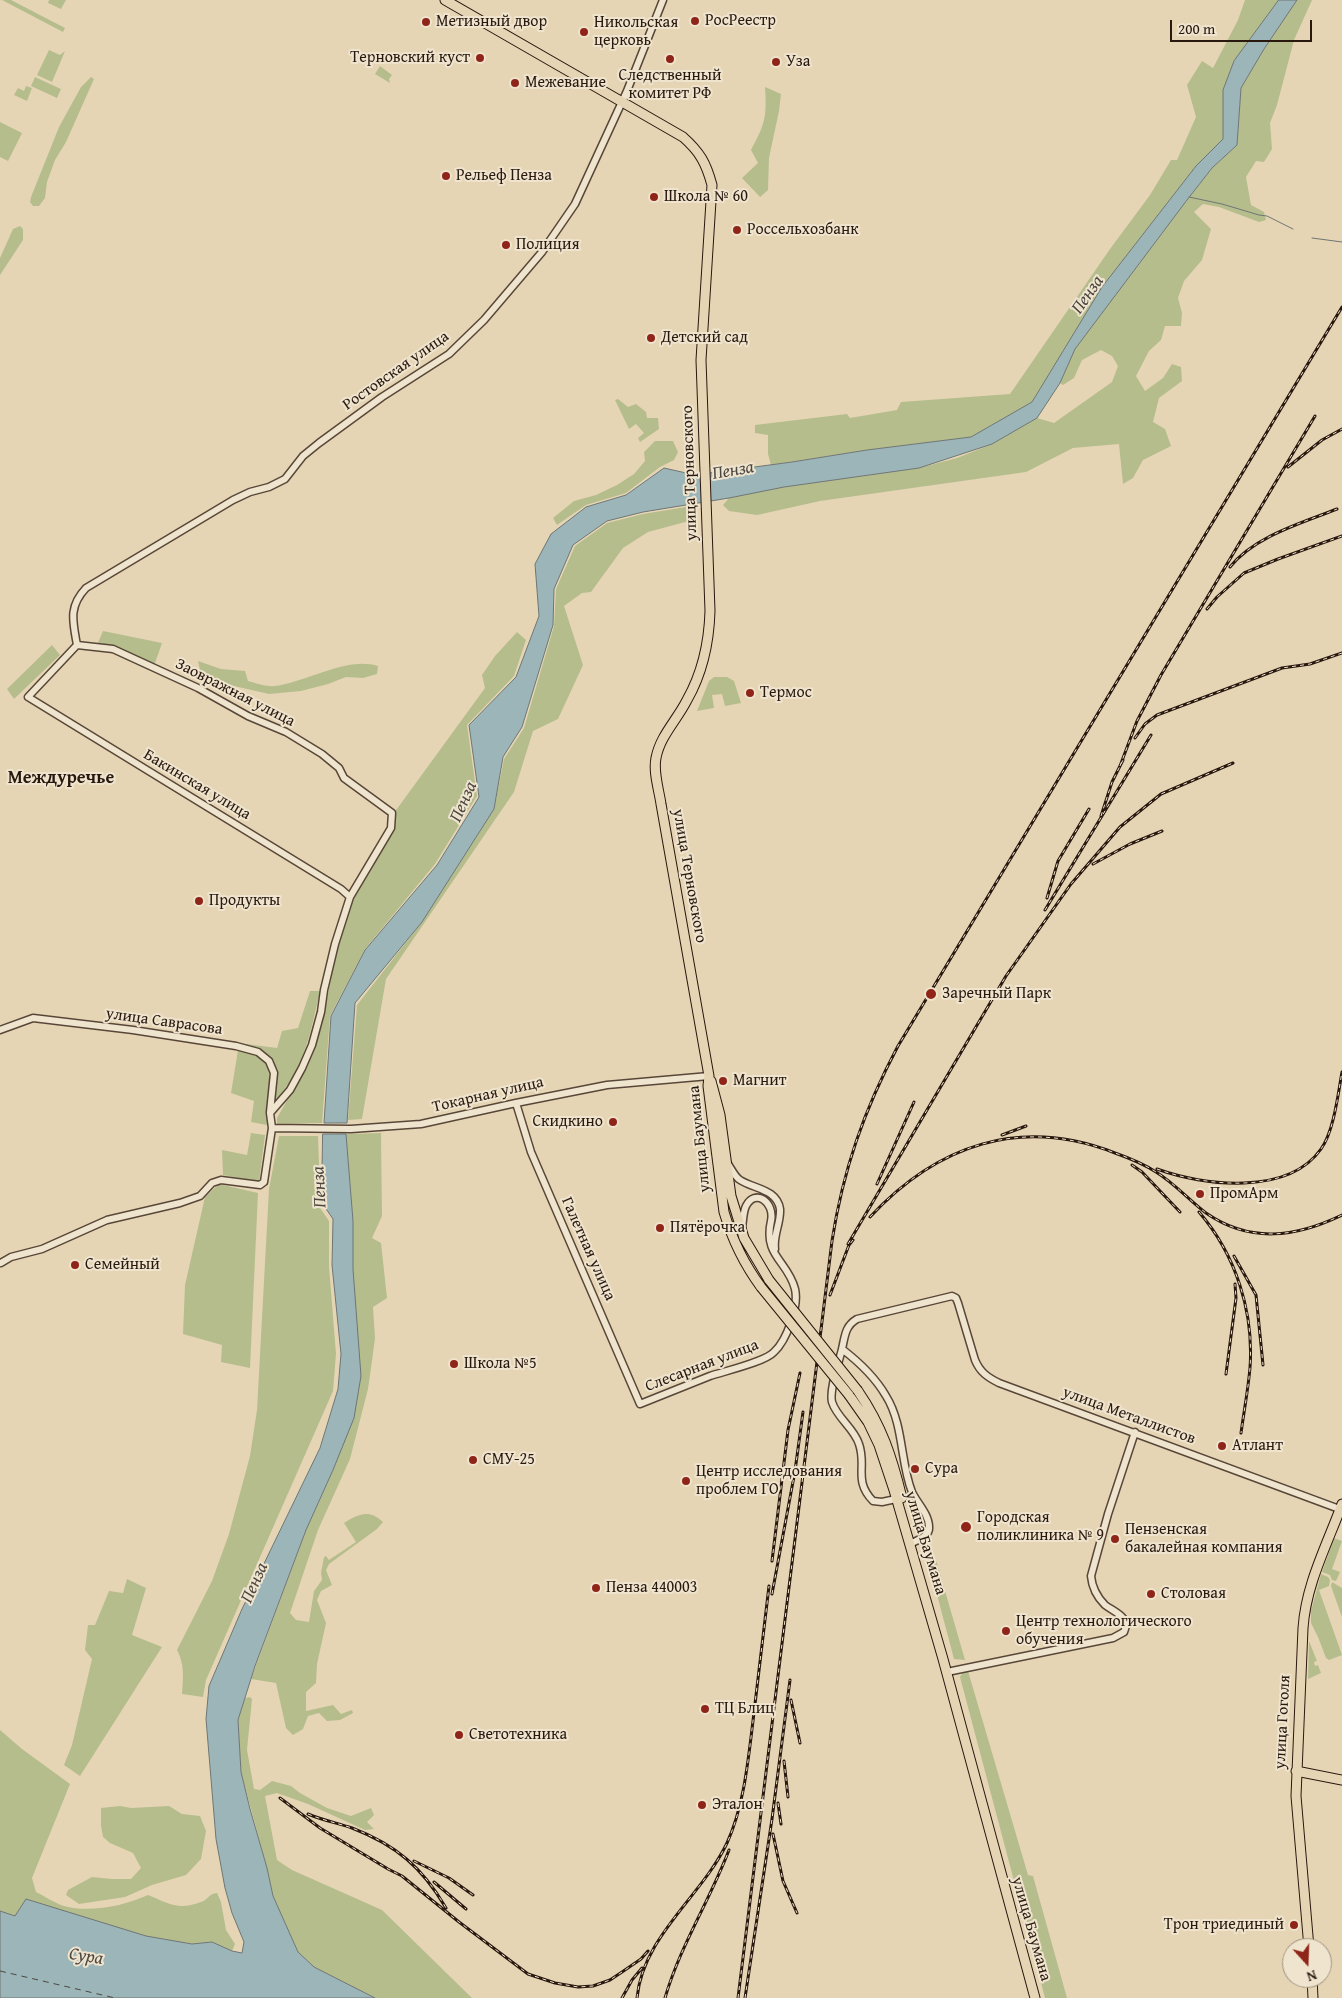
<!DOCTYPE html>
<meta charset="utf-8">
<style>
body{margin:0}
#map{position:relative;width:1342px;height:1998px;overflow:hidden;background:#e6d5b4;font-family:"Gentium Book Plus",serif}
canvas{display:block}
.north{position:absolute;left:1282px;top:1938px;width:50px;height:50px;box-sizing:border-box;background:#efe4ce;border:1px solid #a09281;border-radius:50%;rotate:160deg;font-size:14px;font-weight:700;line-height:20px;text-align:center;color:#29180e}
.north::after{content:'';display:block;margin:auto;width:18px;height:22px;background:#8f2418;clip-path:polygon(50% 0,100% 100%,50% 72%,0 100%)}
.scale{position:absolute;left:1170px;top:20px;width:142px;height:22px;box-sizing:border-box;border:2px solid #29180e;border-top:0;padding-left:6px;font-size:15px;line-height:18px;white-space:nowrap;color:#29180e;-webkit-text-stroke:4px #efe4ce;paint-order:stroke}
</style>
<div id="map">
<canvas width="1342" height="1998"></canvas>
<div class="north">N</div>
<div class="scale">200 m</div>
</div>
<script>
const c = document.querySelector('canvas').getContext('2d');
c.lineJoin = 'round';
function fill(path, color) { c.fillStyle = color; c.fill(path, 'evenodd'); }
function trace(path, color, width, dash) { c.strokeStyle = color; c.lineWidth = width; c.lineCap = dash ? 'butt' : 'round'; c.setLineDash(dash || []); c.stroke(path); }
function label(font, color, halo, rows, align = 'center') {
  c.font = font + ' "Gentium Book Plus",serif'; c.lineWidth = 4; c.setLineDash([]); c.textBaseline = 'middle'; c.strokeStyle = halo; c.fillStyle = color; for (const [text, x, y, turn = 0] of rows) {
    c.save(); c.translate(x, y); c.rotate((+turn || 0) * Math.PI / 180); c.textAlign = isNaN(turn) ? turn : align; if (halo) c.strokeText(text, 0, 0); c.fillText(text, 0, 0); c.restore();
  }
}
fill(new Path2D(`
 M2 0H11L65 28 63 32Z
 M49 0H66L61 9 48 3Z
 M1245 0H1279L1234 61 1223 90V139L1196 166 1102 287 1032 402 971 437 867 450 771 465 768 454V435L755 433V425L847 414 850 418 897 410 901 402 1010 394 1110 249 1150 195 1171 160H1177L1196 117 1187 85 1202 61 1213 68 1238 20Z
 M1297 0H1312L1294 40 1277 105 1270 123 1272 149 1264 162 1256 161 1246 177 1251 205 1264 212 1266 220 1259 222 1219 207 1203 204 1194 212 1211 229 1202 260 1184 281 1178 298 1182 313 1181 326H1165L1161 340 1149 351 1136 376 1145 391 1163 378 1172 364 1181 367 1182 381 1159 398 1153 422 1165 429 1171 446 1143 460 1133 478 1123 484 1119 444 1073 448 1026 472 820 501 757 515 729 511 723 505 729 498 784 487 919 468 957 458 992 444 1037 418 1054 423 1112 382 1118 366 1112 356 1101 350 1082 360 1074 378 1063 385 1060 383 1075 349 1187 200 1212 168 1237 145 1241 88 1264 49Z
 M49 50 60 55 65 51 52 82 37 75Z
 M380 66 392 75 389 79 390 83 375 74Z
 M35 77 61 89 57 98 31 86Z
 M91 77 94 79 66 142 55 160 47 182 45 198 39 206H33L30 202 31 197 59 127 81 87Z
 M26 86 32 88 27 101 14 95 18 88 24 91Z
 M765 87 781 94 779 111 769 158 768 190 760 197 742 178 758 163 751 150C765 124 767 117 765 87Z
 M0 122 22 133 8 161 0 157Z
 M20 226 23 229V240L0 275V258L13 229Z
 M618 399 628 407 636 404 646 412 647 418H658L659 429 640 442 638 438 644 433 636 424 629 429 615 400Z
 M655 441H673L678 452 674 460 660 467 626 493 586 505 557 525 553 518 574 501 596 495 617 485 634 474 645 461 644 452Z
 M692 506 689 521 648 532 623 548 591 592 582 593 564 606 583 665 558 719 533 731 514 792 386 979 362 1119 348 1120 357 1005 422 922 494 809 504 759 524 728 554 626 556 589 575 546 607 523 643 514Z
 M103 631 162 643 154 666 97 645Z
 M517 632 526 640 514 676 467 725 477 796 435 864 365 949 330 1016 322 1123 277 1124V1118L305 1069 322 1025 339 937 356 890 394 831V813L485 688 482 675 495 656Z
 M52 645 60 655 14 699 7 689Z
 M198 661 221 669 245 671 248 681C256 683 266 687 275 686 307 682 347 656 378 666L377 674 363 678 346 677 328 684 301 691 269 694 221 683 200 670Z
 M714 677H727L734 681 741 703 725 706 722 694 712 695 714 708 697 711 709 681Z
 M310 991H320C309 1039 305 1066 273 1105 278 1064 280 1059 239 1043L277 1048 282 1031 298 1028Z
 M238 1050C247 1053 260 1055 266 1063 273 1074 267 1111 267 1125L251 1122 254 1101 231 1093Z
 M251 1133 265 1135 259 1182 223 1175 222 1150 247 1155Z
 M381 1133 382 1216 372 1238 381 1243 387 1298 373 1307 375 1338 371 1368 368 1389 350 1459 318 1530 290 1613 296 1620 309 1622 314 1591 322 1580 321 1573 324 1557 326 1556 329 1560 356 1542 344 1523C359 1514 369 1509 383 1522L377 1529 329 1564 326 1570 332 1585 321 1591 317 1600 326 1623 317 1664 316 1683 306 1692V1711L333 1705 341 1714 352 1710 353 1713 340 1720 327 1721 319 1713 308 1716 303 1729 293 1735 286 1728 276 1683 251 1679 306 1530 333 1470 353 1269V1221L346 1134Z
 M279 1136H318L319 1165 314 1182 316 1202 329 1221V1266L336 1354 333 1391 206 1680 203 1697 182 1694C183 1678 185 1665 177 1650L212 1581 229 1534 250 1456 257 1410 269 1189Z
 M219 1184 258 1193 250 1368 221 1362 222 1345 183 1334 185 1285 205 1197Z
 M1334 1538 1342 1541 1332 1569 1340 1572 1336 1581 1332 1580 1330 1575 1322 1572Z
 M933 1554 937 1563 965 1660 954 1659 935 1587Z
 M1321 1574 1328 1577 1330 1580 1329 1586 1319 1590 1342 1655 1329 1660 1326 1658 1318 1637 1311 1623V1611Z
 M127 1579 146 1588 132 1635 162 1647 80 1776 64 1765 72 1745 92 1659 85 1650 88 1625H95L109 1591 123 1593Z
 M1332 1582 1342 1588V1617L1331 1586Z
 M1309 1641 1317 1661 1314 1662 1315 1666 1318 1665 1321 1673 1308 1679Z
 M968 1671 1028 1875 1033 1876 1067 1998H1045L960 1677 963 1672Z
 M250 1697 252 1699 247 1750 254 1789 260 1790 272 1781 291 1786 300 1793 327 1808 351 1816 371 1808 374 1815 367 1822 374 1829 365 1830 308 1804 277 1793 265 1796 277 1860 292 1870 382 1910 472 1998H375L314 1967 298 1952 273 1896 267 1868 241 1772 238 1720 245 1698Z
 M0 1730 22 1749 70 1784 32 1878 36 1892C45 1896 54 1903 64 1906 90 1913 124 1906 148 1895 168 1903 178 1911 201 1902 208 1900 208 1894 217 1893L221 1902 226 1930 235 1944 232 1951 212 1942 192 1944 15 1916 0 1911Z
 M120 1806 131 1808 169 1806 182 1814 200 1816 206 1831 201 1859 186 1875 152 1885 125 1897 79 1904 66 1895 68 1890 92 1877 112 1879H131L141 1868 133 1853 110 1843 103 1837 101 1826V1808Z`), '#b5bd8d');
const water = new Path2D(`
 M1279 0H1297L1264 49 1241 88 1237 145 1212 168 1187 200 1075 349 1060 383 1037 418 992 444 919 468 784 487 729 498 643 512 607 521 573 545 554 589 553 625 522 727 503 757 494 809 422 922 355 1003 347 1123H324L331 1016 365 950 437 865 479 797 469 725 516 677 539 616 535 564 551 534 586 507 626 495 664 468 695 475 792 462 867 450 971 437 1032 402 1102 287 1196 166 1223 139V90L1234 61Z
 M323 1134H346L353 1221V1269L361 1376 354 1418 333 1470 306 1530 255 1666 238 1720 241 1772 250 1809 267 1868 273 1896 298 1952 314 1967 375 1998H0V1911L15 1916 26 1899 146 1936 192 1944 212 1942 232 1951 242 1953 244 1942 232 1913 225 1888 216 1839 206 1719 209 1686 242 1609 320 1448 338 1389 341 1354 332 1265 333 1219 320 1200 318 1180 322 1165Z`);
fill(water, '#9cb5b9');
trace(water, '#6e7675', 1);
trace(new Path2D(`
 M1189 197 1222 204 1259 215 1267 216 1293 229
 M1312 238 1342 242`), '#6e7675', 1);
trace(new Path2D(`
 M0 1971 115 1998`), '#4c4741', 1, [6, 5]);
const minor = new Path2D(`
 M77 645C73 622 68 607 86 588L233 500 250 492 269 487 285 479 303 456 319 443 382 397 449 354 484 320 542 252 575 204 627 91 663 0
 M77 645 28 697 341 889 350 897
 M0 1030 33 1018 133 1030 236 1046 258 1052 269 1061 274 1073 270 1112
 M516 1103 531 1152 640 1404C663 1395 687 1385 710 1376 725 1371 765 1362 774 1352 787 1340 799 1306 795 1289 788 1261 763 1256 771 1221 775 1202 755 1188 746 1206 743 1212 743 1222 742 1228
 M272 1128 351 1129 421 1124 516 1103 607 1085 709 1076
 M728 1164C732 1170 735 1177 740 1180 754 1189 777 1189 780 1209 781 1223 773 1235 775 1249
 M1 1263 11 1257 42 1249 107 1220 180 1203 200 1196 212 1183 221 1180 260 1185 264 1182 272 1128 270 1113 290 1090 302 1068 312 1045 321 1012 324 990 335 944 350 897 391 828 392 813 344 778 339 768 322 754 286 732 248 716 198 688 113 649 77 645
 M842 1349C839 1362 829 1390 832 1402 837 1418 854 1428 859 1444 867 1467 853 1480 873 1501L882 1502 896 1499
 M914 1542C920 1539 930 1535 929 1527 929 1514 917 1503 912 1492 900 1462 904 1425 886 1396 875 1377 859 1362 842 1349 845 1336 845 1326 857 1319L952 1296 956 1298 958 1303 975 1360C980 1372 987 1377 999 1383L1342 1510
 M947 1672 1113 1638 1124 1632C1131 1617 1114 1612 1105 1605 1097 1597 1092 1587 1091 1576L1108 1514 1135 1432`);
const major = new Path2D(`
 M445 0 683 137C700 152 706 163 712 185L701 360 710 611C709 644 703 672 687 700 677 720 660 736 656 758 653 772 659 790 661 804L709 1076 708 1086 724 1212C732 1239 744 1264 761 1287
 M711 1081 720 1115 731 1196 744 1238 769 1280
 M858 1391C882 1426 892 1457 902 1498
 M849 1395 868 1422 879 1445 894 1490 943 1659 1035 1998
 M1296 1771 1342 1780
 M1309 1948 1296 1796 1303 1628C1306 1584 1327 1545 1342 1504
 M1312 1978 1313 1998`);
trace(minor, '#584738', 9);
trace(major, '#29180e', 11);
trace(minor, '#efe4ce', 6);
trace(major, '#e6d5b4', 9);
const rail = new Path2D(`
 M1288 467 1322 440 1342 429
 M1230 567C1255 536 1302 523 1337 509
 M1207 609 1217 597 1244 573 1278 559 1342 536
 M1135 738 1145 724 1157 715 1282 668 1310 664 1342 653
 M1120 766 1137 721 1161 675 1315 416
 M1101 816 1112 782 1123 760
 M1093 864 1130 844 1162 831
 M1047 898 1058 861 1089 809
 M1045 910 1151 735
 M1002 1135 1026 1126
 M1132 1165 1142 1172 1180 1212
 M1157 1169C1204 1186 1288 1196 1321 1149 1334 1131 1338 1094 1342 1072
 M877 1184 914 1102
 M1199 1212C1236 1255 1254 1312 1250 1368 1248 1390 1244 1411 1241 1433
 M870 1217C937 1145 1020 1116 1115 1153 1129 1158 1144 1164 1156 1172 1174 1183 1189 1200 1206 1213 1251 1244 1296 1237 1342 1215
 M848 1244 1006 976 1071 884 1120 827 1161 794 1233 763
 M1234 1256 1256 1295 1263 1365
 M830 1295 849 1245 853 1240
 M1226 1374 1236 1298 1235 1284
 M772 1561 788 1430 800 1373
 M772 1594 795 1471 803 1412
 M791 1700 800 1743
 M784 1761 788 1797
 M280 1798 320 1828 388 1869 402 1876 459 1922 528 1974 555 1983 578 1987 593 1986 610 1980 622 1972 641 1959 648 1951
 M778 1803 781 1824
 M308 1814C322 1820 337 1823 352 1828 396 1845 422 1867 446 1908
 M773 1834 783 1881 797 1913
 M414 1861 449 1878 473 1895
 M434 1882 466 1909
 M622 1998 632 1980 642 1968
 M637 1998C643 1936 702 1896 727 1843 744 1806 748 1761 753 1721 758 1676 764 1631 769 1586
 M665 1998C680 1946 710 1900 729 1850
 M738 1998 832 1241C843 1170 864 1110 898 1046L1342 307
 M745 1998 772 1819 790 1680`);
trace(rail, '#29180e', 3);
trace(rail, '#efe4ce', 1, [4]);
const majorBridge = new Path2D(`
 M769 1280 858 1391
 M761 1287 849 1395`);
trace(majorBridge, '#29180e', 11, []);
trace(majorBridge, '#e6d5b4', 9);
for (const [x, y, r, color] of [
 [695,21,5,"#8f2418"],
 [426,22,5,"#8f2418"],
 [584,32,5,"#8f2418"],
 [480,58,5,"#8f2418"],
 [670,59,5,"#8f2418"],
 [776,62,5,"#8f2418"],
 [515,83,5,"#8f2418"],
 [446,176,5,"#8f2418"],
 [654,197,5,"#8f2418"],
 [737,230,5,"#8f2418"],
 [506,245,5,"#8f2418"],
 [651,338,5,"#8f2418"],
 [750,693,5,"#8f2418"],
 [199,901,5,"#8f2418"],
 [931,994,6,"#8f2418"],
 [723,1081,5,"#8f2418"],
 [613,1122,5,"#8f2418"],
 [1200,1194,5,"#8f2418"],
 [660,1228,5,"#8f2418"],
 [75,1265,5,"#8f2418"],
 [454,1364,5,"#8f2418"],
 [1222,1446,5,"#8f2418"],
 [473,1460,5,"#8f2418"],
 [915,1469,5,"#8f2418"],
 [686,1481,5,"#8f2418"],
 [966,1527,6,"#8f2418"],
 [1115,1539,5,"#8f2418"],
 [596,1588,5,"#8f2418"],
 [1151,1594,5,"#8f2418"],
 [1006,1631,5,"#8f2418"],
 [705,1709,5,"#8f2418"],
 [459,1735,5,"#8f2418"],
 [702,1805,5,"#8f2418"],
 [1294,1925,5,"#8f2418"]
]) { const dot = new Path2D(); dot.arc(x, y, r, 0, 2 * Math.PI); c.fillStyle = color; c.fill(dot); trace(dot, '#efe4ce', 2); }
label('16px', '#29180e', '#efe4ce', [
 ["РосРеестр",705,21],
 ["Метизный двор",436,22],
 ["Никольская",594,23],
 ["церковь",594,41],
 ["Терновский куст",470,58,"right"],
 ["Уза",786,62],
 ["Следственный",670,76,"center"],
 ["комитет РФ",670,94,"center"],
 ["Межевание",525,83],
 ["Рельеф Пенза",456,176],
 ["Школа № 60",664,197],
 ["Россельхозбанк",747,230],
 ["Полиция",516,245],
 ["Детский сад",661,338],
 ["Термос",760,693],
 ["Продукты",209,901],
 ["Заречный Парк",942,994],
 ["Магнит",733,1081],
 ["Скидкино",603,1122,"right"],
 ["ПромАрм",1210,1194],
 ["Пятёрочка",670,1228],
 ["Семейный",85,1265],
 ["Школа №5",464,1364],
 ["Атлант",1232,1446],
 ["СМУ-25",483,1460],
 ["Сура",925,1469],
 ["Центр исследования",696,1472],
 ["проблем ГО",696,1490],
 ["Городская",977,1518],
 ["поликлиника № 9",977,1536],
 ["Пензенская",1125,1530],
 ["бакалейная компания",1125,1548],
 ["Пенза 440003",606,1588],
 ["Столовая",1161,1594],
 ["Центр технологического",1016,1622],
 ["обучения",1016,1640],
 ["ТЦ Блиц",715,1709],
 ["Светотехника",469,1735],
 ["Эталон",712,1805],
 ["Трон триединый",1284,1925,"right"]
], 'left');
label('16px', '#29180e', '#efe4ce', [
 ["Ростовская улица",396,371,-35],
 ["улица Терновского",690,473,-92],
 ["Заовражная улица",235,693,27],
 ["Бакинская улица",197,785,31],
 ["улица Терновского",689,876,80],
 ["улица Саврасова",164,1022,8],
 ["Токарная улица",488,1095,-13],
 ["улица Баумана",700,1139,-96],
 ["Галетная улица",588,1249,66],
 ["Слесарная улица",702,1366,-21],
 ["улица Металлистов",1129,1416,20],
 ["улица Баумана",925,1543,73],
 ["улица Гоголя",1283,1722,-87],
 ["улица Баумана",1031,1929,74]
]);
label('italic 18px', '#4c4741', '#efe4ce', [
 ["Пенза",1088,295,-55],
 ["Пенза",733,471,-10],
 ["Пенза",464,802,-66],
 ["Пенза",320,1187,-93],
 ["Пенза",255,1583,-66],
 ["Сура",86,1957,9]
]);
label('bold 18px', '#29180e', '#efe4ce', [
 ["Междуречье",61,778]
]);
</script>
